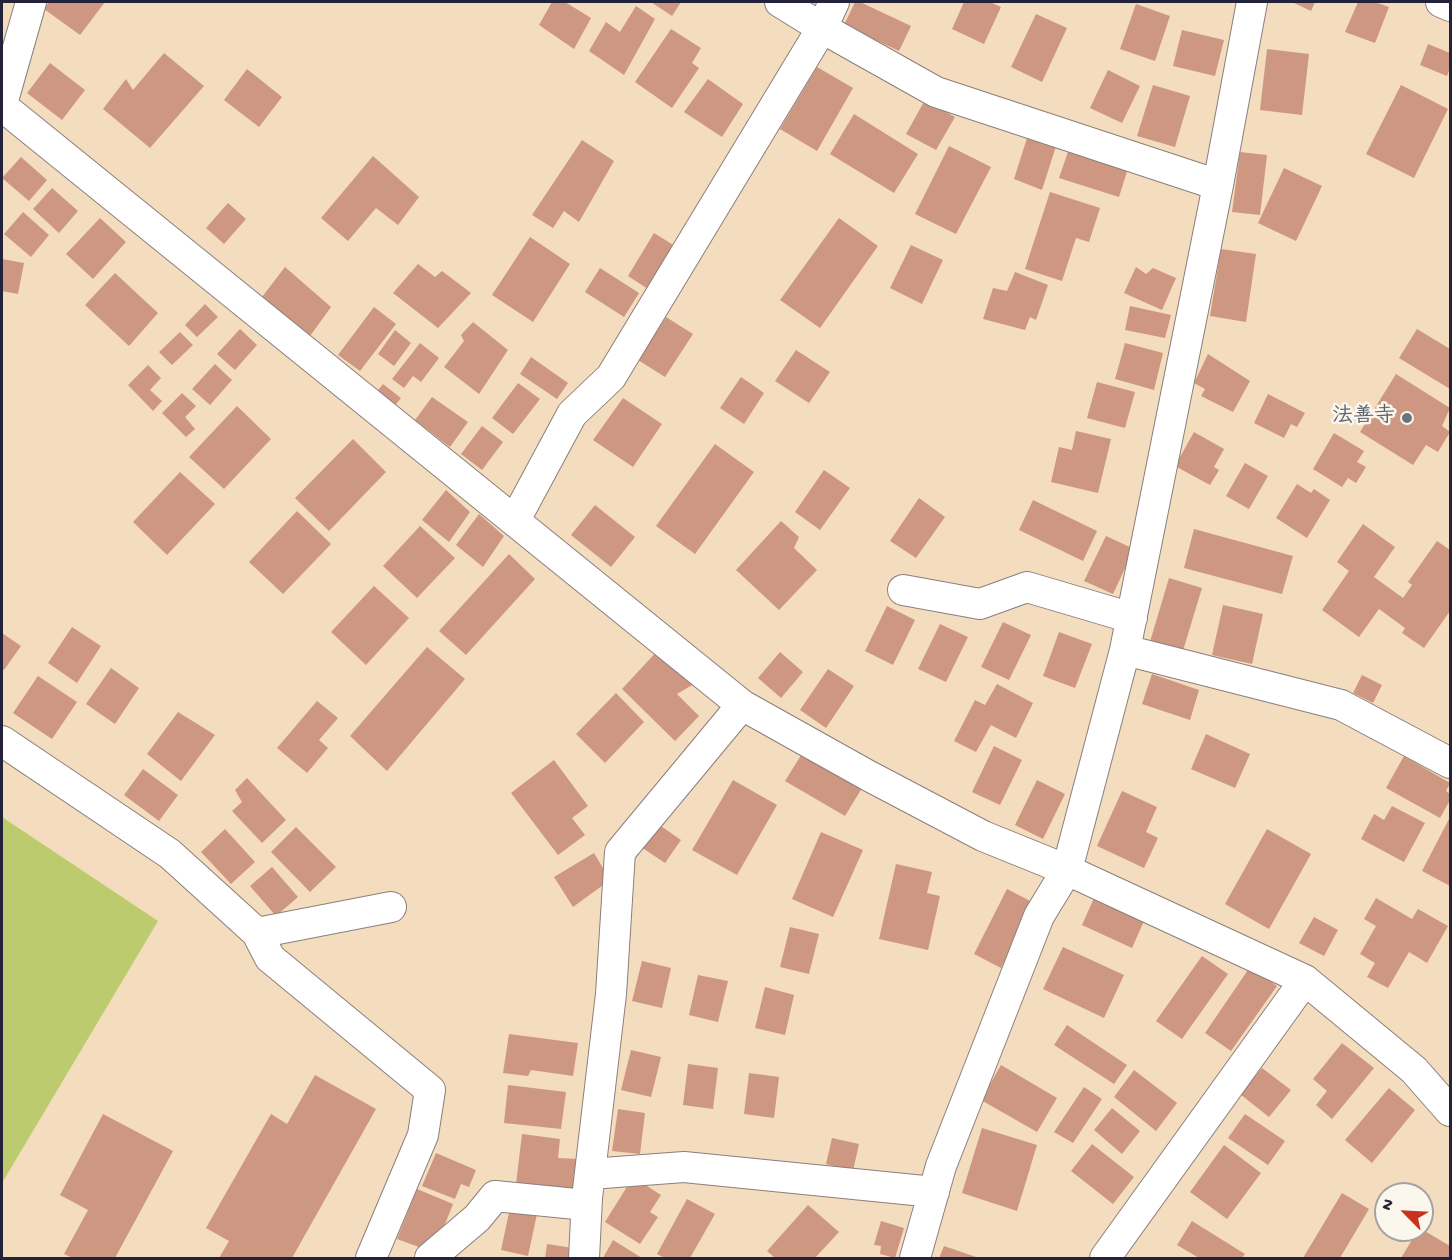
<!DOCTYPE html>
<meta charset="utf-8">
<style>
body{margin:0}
#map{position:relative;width:1452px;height:1260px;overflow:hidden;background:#f4dcbe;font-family:"Gochi Hand",sans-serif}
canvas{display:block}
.frame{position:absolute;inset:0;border:3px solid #22223b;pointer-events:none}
.north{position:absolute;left:1374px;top:1182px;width:60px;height:60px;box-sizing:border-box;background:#fbf7ec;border:2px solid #a4a2a5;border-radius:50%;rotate:294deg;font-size:16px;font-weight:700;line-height:24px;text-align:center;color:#22223b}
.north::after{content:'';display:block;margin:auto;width:21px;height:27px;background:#c8321e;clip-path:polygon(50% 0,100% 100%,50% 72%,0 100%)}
</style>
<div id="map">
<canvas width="1452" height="1260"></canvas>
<div class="frame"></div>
<div class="north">N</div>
</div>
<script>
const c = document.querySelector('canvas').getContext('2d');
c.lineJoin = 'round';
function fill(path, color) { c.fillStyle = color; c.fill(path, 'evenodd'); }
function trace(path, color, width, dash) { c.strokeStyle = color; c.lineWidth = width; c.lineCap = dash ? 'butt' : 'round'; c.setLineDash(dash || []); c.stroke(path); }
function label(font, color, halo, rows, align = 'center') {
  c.font = font + ' "Gochi Hand","Klee One",sans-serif'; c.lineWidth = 5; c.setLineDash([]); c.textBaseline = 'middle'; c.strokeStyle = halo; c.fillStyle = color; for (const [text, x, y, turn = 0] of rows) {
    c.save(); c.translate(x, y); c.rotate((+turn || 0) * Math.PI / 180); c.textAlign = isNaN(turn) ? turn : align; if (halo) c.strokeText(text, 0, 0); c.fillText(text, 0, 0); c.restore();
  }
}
fill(new Path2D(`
 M2 817 158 921 2 1183Z`), '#bccb6d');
fill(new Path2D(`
 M49 2H105L80 35 44 9Z
 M552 2H565L591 18 574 49 539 25Z
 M651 2H681L672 16Z
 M855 2H860L911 26 899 51 844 25Z
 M964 2H990L1001 7 984 44 952 29Z
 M1292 2H1315L1311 11Z
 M1358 2H1375L1389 7 1375 43 1345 32Z
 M1136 4 1170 16 1155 61 1120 49Z
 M636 6 655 19 624 75 589 51 606 22 620 32Z
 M1036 14 1067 28 1042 82 1011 67Z
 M671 29 701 48 692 63 699 68 672 108 635 82Z
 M1182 30 1224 40 1215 76 1173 66Z
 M1428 44 1450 53V68L1447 76 1420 65Z
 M1267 49 1309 54 1302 115 1260 110Z
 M164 53 204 86 150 148 103 109 126 79 133 90Z
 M50 63 85 90 62 120 27 93Z
 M817 67 853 88 817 151 780 129Z
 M247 69 282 97 259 127 224 100Z
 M1108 70 1140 86 1122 123 1090 108Z
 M708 79 743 104 722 137 684 112Z
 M1153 85 1190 96 1175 147 1137 136Z
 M1401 85 1448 109 1414 178 1366 154Z
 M925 100 955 117 936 150 906 134Z
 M854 114 918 154 894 193 830 154Z
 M1028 135 1056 146 1042 190 1014 179Z
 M582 140 614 161 579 222 564 211 553 228 532 215Z
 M1071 143 1130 162 1119 197 1059 178Z
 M949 146 991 167 956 234 915 214Z
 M1240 152 1267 155 1260 215 1232 212Z
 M373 156 419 197 398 225 376 208 348 241 321 218Z
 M21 157 47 180 29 201 2 178Z
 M1284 168 1322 186 1296 241 1258 223Z
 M52 188 78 211 59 233 33 209Z
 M1050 192 1100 208 1089 242 1076 238 1062 281 1025 269Z
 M228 203 246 219 224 244 206 228Z
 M23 212 49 235 31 257 4 234Z
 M100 218 126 242 93 279 66 254Z
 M839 218 878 246 820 328 780 300Z
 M654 233 675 246 648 289 628 276Z
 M530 237 570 264 533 322 492 295Z
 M911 245 943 260 922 304 890 288Z
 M1221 249 1256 254 1246 322 1210 316Z
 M2 259 24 263 18 294 2 291Z
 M418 264 435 277 442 271 471 293 438 328 393 293Z
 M285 267 331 307 310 336 262 297Z
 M1136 267 1146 274 1153 268 1176 278 1162 310 1124 293Z
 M600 268 639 293 624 317 585 292Z
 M1015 272 1048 285 1036 320 1030 317 1025 330 983 319 993 288 1007 291Z
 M115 273 158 313 129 346 85 305Z
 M205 304 218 317 197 337 185 325Z
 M1130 306 1171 315 1165 338 1125 330Z
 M374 307 396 324 360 371 338 355Z
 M666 317 693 334 665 377 638 360Z
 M473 322 508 350 479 394 444 367 464 341 461 335Z
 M240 329 257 345 235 370 217 354Z
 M1417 329 1450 349V389L1399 358Z
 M395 330 411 343 394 366 378 354Z
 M180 332 193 345 172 365 159 352Z
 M420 343 439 358 421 382 413 376 404 388 392 379Z
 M1125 343 1163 353 1154 390 1115 379Z
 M796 350 830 372 809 403 775 381Z
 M1208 354 1250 381 1233 412 1201 396 1205 389 1194 383Z
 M531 357 568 383 557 399 520 374Z
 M215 364 232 380 210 405 192 389Z
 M148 365 161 378 150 390 162 401 153 411 128 385Z
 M1396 374 1450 408 1442 426 1450 432 1438 452 1426 445 1413 465 1360 432Z
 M741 377 764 393 744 424 720 408Z
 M1097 382 1135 392 1125 428 1087 418Z
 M518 383 540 399 513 434 492 418Z
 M383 384 401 398 393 408 375 394Z
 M182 393 196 406 185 417 195 429 186 437 162 413Z
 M1268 394 1305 413 1297 427 1291 424 1284 438 1254 423Z
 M432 397 468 422 450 447 415 420Z
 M623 398 662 424 633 467 593 440Z
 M237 406 271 439 224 489 189 457Z
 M482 426 503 442 482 470 461 454Z
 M1076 431 1111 439 1098 493 1051 482 1059 447 1072 450Z
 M1194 432 1224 449 1214 467 1219 470 1210 485 1175 466Z
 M1334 433 1364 451 1357 462 1366 467 1356 483 1348 478 1342 487 1313 469Z
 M353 439 386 472 329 531 295 498Z
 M715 444 754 472 695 554 656 526Z
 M1245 463 1268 476 1249 509 1226 496Z
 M824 470 850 488 820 530 795 512Z
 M180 472 215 504 167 555 133 522Z
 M1297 484 1311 493 1314 489 1330 500 1307 538 1276 518Z
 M446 490 470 512 449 542 422 520Z
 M919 498 945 517 916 558 890 541Z
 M1033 500 1097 531 1083 561 1019 530Z
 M595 505 635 537 611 567 571 535Z
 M297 511 331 544 283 594 249 562Z
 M479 514 504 536 483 567 456 545Z
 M781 521 799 537 794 548 817 570 779 610 736 570Z
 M1363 524 1395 547 1374 577 1403 598 1412 585 1408 582 1437 541 1450 550V611L1424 648 1402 633 1405 628 1379 609 1359 637 1322 610 1349 571 1337 562Z
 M420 526 455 558 417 598 383 566Z
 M1194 529 1293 556 1282 594 1184 568Z
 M1106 536 1134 549 1113 594 1084 581Z
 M509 554 535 579 466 655 439 631Z
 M1169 578 1202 588 1182 654 1149 645Z
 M374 586 409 618 366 665 331 632Z
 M1223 605 1263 614 1252 664 1212 655Z
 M887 606 915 620 893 665 865 651Z
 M1003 622 1031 635 1009 680 981 667Z
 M940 624 968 637 946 682 918 669Z
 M72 627 101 646 77 683 48 663Z
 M1059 632 1092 644 1075 688 1043 676Z
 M2 633 21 646 4 670 2 668Z
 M427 647 465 679 387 771 350 736Z
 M660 648 694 684 677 694 699 716 675 741 622 689Z
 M780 652 803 672 781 698 758 678Z
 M111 668 139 688 115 724 86 704Z
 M828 669 854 686 826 728 800 710Z
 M1152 674 1199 690 1190 720 1142 704Z
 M1362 675 1382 685 1373 703 1353 693Z
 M38 676 77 702 52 739 13 713Z
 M997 684 1033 703 1016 738 991 725 976 752 954 741 975 700 985 705Z
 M616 693 644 722 605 763 576 734Z
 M317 701 338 718 319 740 328 748 307 773 277 748Z
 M178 712 215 735 181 781 147 754Z
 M1206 734 1250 754 1235 788 1191 769Z
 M994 746 1022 760 1000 805 972 792Z
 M803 752 862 788 845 816 785 781Z
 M1404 756 1450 783 1446 791 1450 794V800L1440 818 1386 788Z
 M554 760 588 806 572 818 585 835 558 855 511 793Z
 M143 769 178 795 159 821 124 795Z
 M247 778 286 820 262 843 232 811 242 802 235 790Z
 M733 780 777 805 737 875 692 850Z
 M1037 780 1065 794 1043 839 1015 825Z
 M1122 791 1157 807 1146 832 1158 838 1144 868 1097 846Z
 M1392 806 1425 823 1404 862 1361 839 1374 814 1384 820Z
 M1450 817V886L1422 871Z
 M658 824 681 840 665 863 641 847Z
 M296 827 336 867 310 892 271 852Z
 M225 829 255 862 231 884 201 852Z
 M1267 829 1311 854 1269 929 1225 904Z
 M821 832 863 850 833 917 792 899Z
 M594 853 610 880 573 907 554 877Z
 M896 864 932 872 927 893 940 896 928 950 879 939Z
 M272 867 298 897 276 916 250 886Z
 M1007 889 1034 903 1001 968 974 954Z
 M1094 898 1144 921 1132 948 1082 925Z
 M1376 898 1412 919 1418 909 1448 926 1427 963 1409 952 1388 988 1367 977 1375 963 1360 954 1376 926 1364 919Z
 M1314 917 1338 930 1324 956 1299 943Z
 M790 927 819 934 809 974 780 967Z
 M1063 947 1124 975 1104 1018 1043 989Z
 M1202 956 1228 974 1182 1039 1156 1021Z
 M642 961 671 968 662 1008 632 1001Z
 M1250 967 1277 986 1231 1051 1205 1033Z
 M698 975 728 981 718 1022 689 1015Z
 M765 987 794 995 785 1035 755 1028Z
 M1067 1025 1127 1065 1114 1084 1054 1045Z
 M509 1034 578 1043 573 1076 531 1070 528 1076 503 1073Z
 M1342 1043 1374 1068 1332 1119 1316 1105 1327 1091 1313 1079Z
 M631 1050 661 1057 651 1097 621 1090Z
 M688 1064 718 1068 713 1109 683 1105Z
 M1001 1065 1057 1098 1037 1132 981 1100Z
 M1262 1068 1291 1090 1269 1117 1240 1094Z
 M1134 1070 1177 1103 1156 1131 1114 1097Z
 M749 1073 779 1077 774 1118 744 1114Z
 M315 1075 376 1109 292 1258H219L229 1241 206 1228 271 1114 287 1124Z
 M508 1085 566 1092 561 1129 504 1123Z
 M1084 1087 1102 1099 1073 1143 1054 1132Z
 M1389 1088 1415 1110 1372 1163 1345 1140Z
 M1112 1108 1140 1131 1122 1154 1094 1130Z
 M618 1109 645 1113 640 1154 612 1151Z
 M103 1114 173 1151 115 1258H73L64 1254 88 1210 60 1195Z
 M1245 1114 1285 1141 1268 1165 1228 1138Z
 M982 1128 1037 1145 1017 1211 962 1193Z
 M522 1134 560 1139 558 1158 577 1159 573 1190 516 1184Z
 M832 1138 859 1144 853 1171 826 1164Z
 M1092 1144 1134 1177 1113 1204 1071 1171Z
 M1224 1145 1261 1173 1227 1219 1190 1192Z
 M436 1153 476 1170 469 1187 461 1184 455 1199 422 1186Z
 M633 1177 661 1195 650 1212 658 1217 640 1244 605 1222Z
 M417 1189 453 1204 438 1242 427 1250 397 1239Z
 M1342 1193 1369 1209 1340 1258H1303Z
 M687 1199 715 1214 690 1258H665L657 1254Z
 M808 1205 839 1232 815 1258H775L767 1251Z
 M510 1208 537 1214 528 1256 501 1250Z
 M881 1221 904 1228 895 1258 880 1254 881 1246 874 1245Z
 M1192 1221 1245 1254 1242 1258H1199L1177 1245Z
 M1418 1230H1423L1450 1246V1258H1401Z
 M613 1240 642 1258H603Z
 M547 1244 573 1248 571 1258H545Z
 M944 1246 979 1258H939Z`), '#ce9782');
const minor = new Path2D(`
 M780 2 822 28 936 92 1218 185
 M1441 2 1450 6
 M2 104 31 2
 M2 106 742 705 869 776 983 836 1067 870 1305 980 1414 1070 1450 1111
 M515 520 572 414 611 377 822 28 834 2
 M903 590 980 604 1027 587 1132 618
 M1125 650 1341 705 1450 763
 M2 741 170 854 257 933 270 958 430 1090 423 1135 371 1258
 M257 933 391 907
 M590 1174 684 1167 934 1192
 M430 1258 477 1218 495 1196 586 1205
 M584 1258 587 1198 611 994 620 852 742 705
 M915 1258 941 1166 1039 916 1067 870 1125 650 1218 185 1252 2
 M1105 1258 1305 980`);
trace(minor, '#8b7f7c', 32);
trace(minor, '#fff', 30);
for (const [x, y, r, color] of [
 [1407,418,6,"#6b7280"]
]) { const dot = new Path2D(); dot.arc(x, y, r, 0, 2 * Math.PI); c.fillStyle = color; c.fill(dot); trace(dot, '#fbf7ec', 2); }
label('bold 21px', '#5b616d', '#fbf7ec', [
 ["法善寺",1395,418]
], 'right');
</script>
